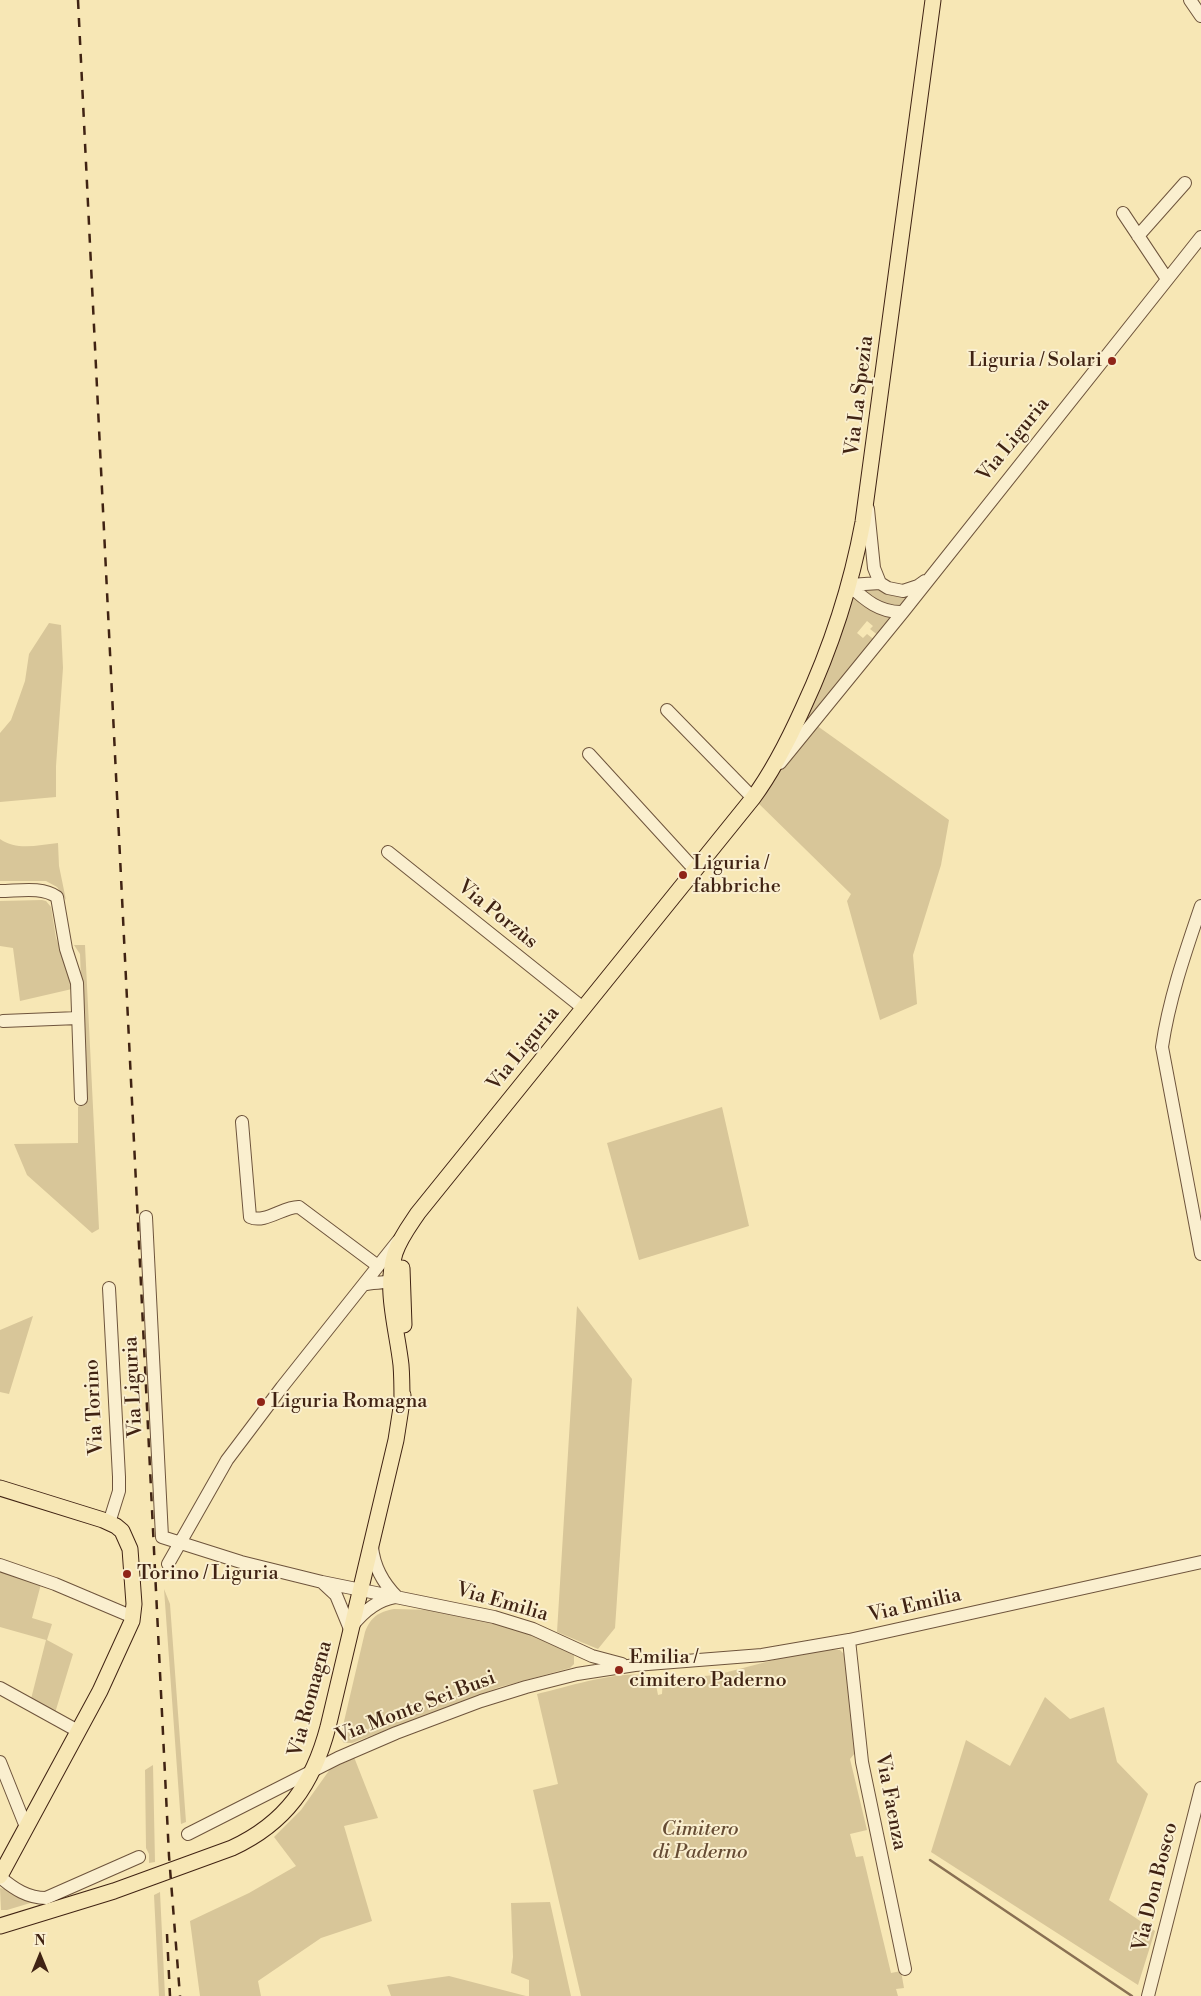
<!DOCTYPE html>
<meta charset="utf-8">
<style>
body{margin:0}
#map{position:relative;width:1201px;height:1996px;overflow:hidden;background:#f7e7b5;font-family:"Libre Bodoni",serif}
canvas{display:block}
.north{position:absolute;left:15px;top:1931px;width:50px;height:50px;-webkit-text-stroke:4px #faefcf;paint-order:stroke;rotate:0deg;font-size:14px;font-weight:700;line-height:20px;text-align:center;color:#402313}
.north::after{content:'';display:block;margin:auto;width:18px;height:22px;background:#402313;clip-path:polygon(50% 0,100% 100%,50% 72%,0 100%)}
</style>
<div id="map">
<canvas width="1201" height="1996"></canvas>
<div class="north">N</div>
</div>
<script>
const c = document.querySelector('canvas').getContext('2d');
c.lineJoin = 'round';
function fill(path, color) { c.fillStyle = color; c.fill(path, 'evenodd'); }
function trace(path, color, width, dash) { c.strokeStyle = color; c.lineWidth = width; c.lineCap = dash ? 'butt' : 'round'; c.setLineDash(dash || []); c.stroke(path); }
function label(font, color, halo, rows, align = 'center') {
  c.font = font + ' "Libre Bodoni",serif'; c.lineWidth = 4; c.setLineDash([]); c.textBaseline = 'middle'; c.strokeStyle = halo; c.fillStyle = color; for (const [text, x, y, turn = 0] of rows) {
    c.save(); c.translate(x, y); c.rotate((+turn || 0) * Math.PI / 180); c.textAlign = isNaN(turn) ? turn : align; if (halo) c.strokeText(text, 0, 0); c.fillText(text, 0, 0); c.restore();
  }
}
fill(new Path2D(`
 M870 588 911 594 901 609 888 608 861 590Z
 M855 593 895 617 879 636 870 629 873 626 867 621 857 633 863 638 867 634 876 641 798 738 829 668Z
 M49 623 61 625 63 668 56 766V797L0 802V733L11 720 19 698 25 681 29 654Z
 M816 725 949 820 941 865 913 955 917 1004 880 1020 847 901 851 894 753 798Z
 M0 839C17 851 38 845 58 843L59 866 66 900 57 887 46 881H0Z
 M42 900 46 901 51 907 56 938 70 974 72 989 20 1001 13 948 0 946V901Z
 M74 945H85L99 1229 92 1233 27 1175 14 1144 78 1143V1107L86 1101 80 954Z
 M722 1107 749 1226 639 1260 607 1143Z
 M577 1306 632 1379 615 1628 598 1649 557 1632Z
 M33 1316 9 1394 0 1392V1330Z
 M0 1570 41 1584 32 1618 52 1624 47 1640 73 1654 55 1713 31 1699 46 1640 0 1627Z
 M164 1589 170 1604 186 1822 181 1824Z
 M394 1609 434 1610 493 1622 533 1636 569 1652 574 1655V1664L570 1668 500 1687 352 1743H344L341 1739 342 1730 365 1632C371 1617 378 1612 394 1609Z
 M816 1649 840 1650 846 1656 855 1753 850 1759 867 1830 850 1834 856 1857 863 1856 891 1973 901 1971 904 1988 896 1989 898 1996H581L533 1790 558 1784 537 1694C560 1689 632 1666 651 1678 656 1682 657 1689 658 1695L662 1694 663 1678 673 1674V1680H682V1675L704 1676 716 1675Z
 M1045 1697 1070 1719 1104 1707 1117 1762 1148 1794 1109 1900 1155 1931 1138 1985 931 1852 966 1740 1010 1766Z
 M352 1752 378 1818 344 1826 372 1921 321 1938 258 1981 261 1996H200L190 1921 249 1893 296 1866 274 1837 301 1810 338 1758Z
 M153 1765 155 1862 149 1863V1854L146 1848 145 1770Z
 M0 1888 5 1889 37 1901 7 1910H1Z
 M160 1892 165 1996H159L154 1895Z
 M550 1902 571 1996H529V1980L511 1973 513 1957 511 1903Z
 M449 1976 526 1996H391L387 1985Z`), '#d8c699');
trace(new Path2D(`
 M930 1860 1132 1996`), '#897053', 2.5);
const minor = new Path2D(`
 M1190 0 1201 16
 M1123 213 1167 279
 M1138 236 1185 183
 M868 509 874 568 880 583
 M849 585 880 583 888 588 903 591 918 586 925 581
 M849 585C865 600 880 613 903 612
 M667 710 753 798
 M589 754 695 870
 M780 763 903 612 1201 237
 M388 852 583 1008
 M0 891C18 891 42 886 57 897L66 949 77 983 81 1099
 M1201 906C1185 953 1169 999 1162 1047L1201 1254
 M3 1021 78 1018
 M242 1122 250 1217C265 1224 284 1206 299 1207L378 1266
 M146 1217 162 1537 241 1562 322 1582 494 1617 533 1629 592 1656 622 1664
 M363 1285C374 1281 390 1285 398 1277
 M109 1288 119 1477V1491L109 1523
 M372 1547C374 1567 383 1583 397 1597
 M168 1564 227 1460 282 1387 398 1241
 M0 1565 55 1584 133 1617
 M322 1582 336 1595 350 1629
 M352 1626C363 1612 377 1600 395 1597
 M849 1640 862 1762 905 1969
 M0 1688 78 1731
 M0 1762 26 1827
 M188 1834 338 1758 396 1733 481 1701 526 1687 577 1674 635 1665 762 1655 849 1640 1201 1562
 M0 1877C14 1889 28 1898 46 1898L139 1857
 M1148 1996 1201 1788`);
const major = new Path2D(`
 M402 1268 404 1325
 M402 1403C402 1390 402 1377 401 1365 397 1329 384 1289 395 1253 400 1238 410 1225 418 1213L753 798C773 771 789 739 803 708 831 648 851 587 863 522L933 0
 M0 1488 103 1520 116 1526 122 1531 130 1549 134 1604 132 1621 100 1691 0 1876
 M0 1926 114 1891 232 1848C286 1823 313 1784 328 1727L396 1440 403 1395`);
trace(minor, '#6e543c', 14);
trace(major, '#402313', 17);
trace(minor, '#faefcf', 12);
trace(major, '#f7e7b5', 15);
trace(new Path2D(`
 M78 0 169 1856 180 1996
 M167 1934 170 1996`), '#402313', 2.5, [9, 9]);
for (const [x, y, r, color] of [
 [1112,361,5,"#8f2418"],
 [683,875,5,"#8f2418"],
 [261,1402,5,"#8f2418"],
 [127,1574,5,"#8f2418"],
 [619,1670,5,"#8f2418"]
]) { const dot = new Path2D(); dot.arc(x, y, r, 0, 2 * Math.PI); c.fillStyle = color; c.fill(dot); trace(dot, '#faefcf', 2); }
label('20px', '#402313', '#faefcf', [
 ["Liguria / Solari",1102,361,"right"],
 ["Liguria /",693,864],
 ["fabbriche",693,887],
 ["Liguria Romagna",271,1402],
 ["Torino / Liguria",137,1574],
 ["Emilia /",629,1658],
 ["cimitero Paderno",629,1681]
], 'left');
label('20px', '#402313', '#faefcf', [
 ["Via La Spezia",860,396,-83],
 ["Via Liguria",1014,440,-51],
 ["Via Porzùs",497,915,39],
 ["Via Liguria",524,1049,-51],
 ["Via Liguria",134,1387,-93],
 ["Via Torino",95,1407,-93],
 ["Via Emilia",502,1603,16],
 ["Via Emilia",915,1606,-13],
 ["Via Romagna",311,1699,-75],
 ["Via Monte Sei Busi",416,1708,-21],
 ["Via Faenza",890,1802,79],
 ["Via Don Bosco",1156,1887,-76]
]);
label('italic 20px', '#664c34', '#faefcf', [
 ["Cimitero",700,1830],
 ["di Paderno",700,1853]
]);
</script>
